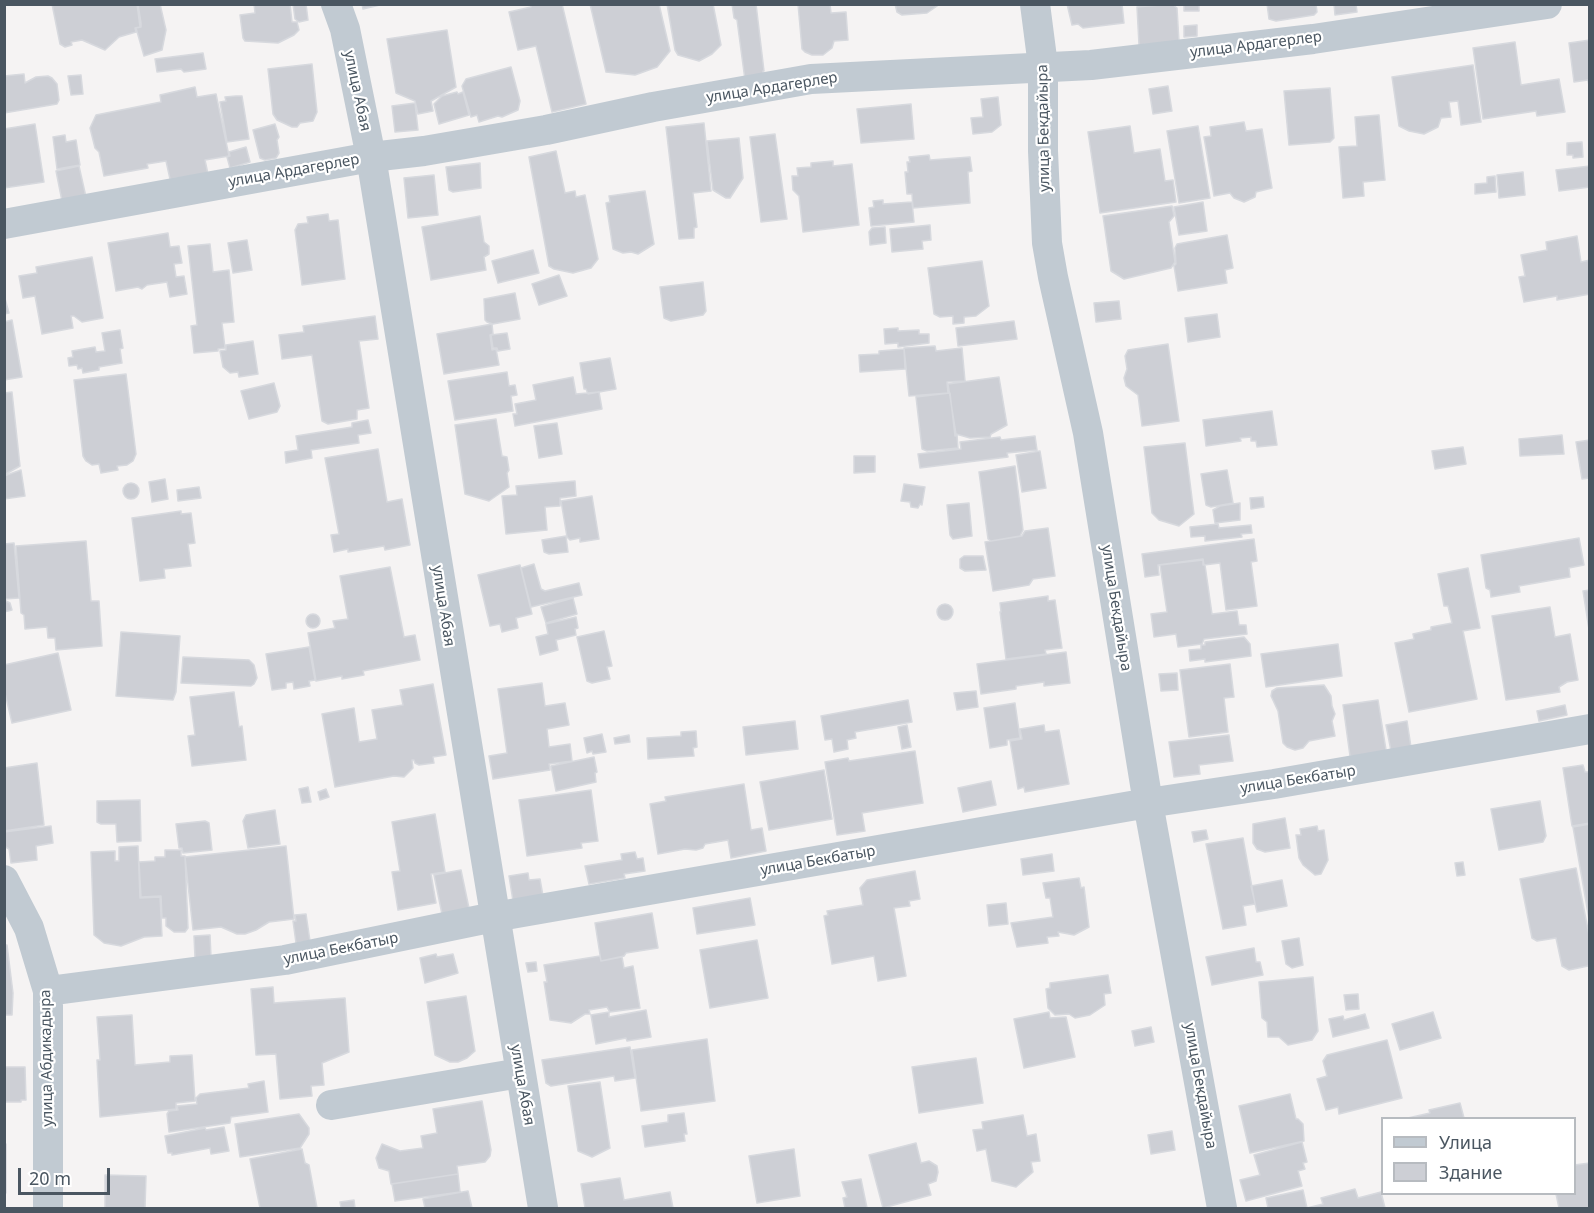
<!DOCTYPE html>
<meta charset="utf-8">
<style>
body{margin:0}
#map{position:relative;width:1594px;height:1213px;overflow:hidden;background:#f5f3f3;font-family:"Noto Sans",sans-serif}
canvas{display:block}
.frame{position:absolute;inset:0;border:6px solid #4a5661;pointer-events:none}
.legend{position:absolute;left:1381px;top:1117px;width:195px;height:78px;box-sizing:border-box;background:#fff;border:2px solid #b7bbc0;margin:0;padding:8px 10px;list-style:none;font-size:18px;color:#4a5661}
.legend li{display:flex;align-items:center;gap:12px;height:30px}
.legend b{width:30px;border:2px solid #b7bbc0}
.scale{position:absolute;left:18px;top:1168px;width:92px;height:27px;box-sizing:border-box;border:3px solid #4a5661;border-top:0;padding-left:8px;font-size:18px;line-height:21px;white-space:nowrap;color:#4a5661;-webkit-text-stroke:4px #fff;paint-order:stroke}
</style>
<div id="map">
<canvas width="1594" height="1213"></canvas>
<div class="frame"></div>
<ul class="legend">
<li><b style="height:8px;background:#c1cad2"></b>Улица</li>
<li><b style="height:16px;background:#cdcfd5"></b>Здание</li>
</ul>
<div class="scale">20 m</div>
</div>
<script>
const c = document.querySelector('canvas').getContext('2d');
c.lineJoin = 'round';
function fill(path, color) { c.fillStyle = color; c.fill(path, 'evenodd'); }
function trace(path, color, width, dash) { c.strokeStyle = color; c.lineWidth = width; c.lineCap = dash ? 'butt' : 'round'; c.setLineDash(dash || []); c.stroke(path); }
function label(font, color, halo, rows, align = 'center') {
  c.font = font + ' "Noto Sans",sans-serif'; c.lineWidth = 4.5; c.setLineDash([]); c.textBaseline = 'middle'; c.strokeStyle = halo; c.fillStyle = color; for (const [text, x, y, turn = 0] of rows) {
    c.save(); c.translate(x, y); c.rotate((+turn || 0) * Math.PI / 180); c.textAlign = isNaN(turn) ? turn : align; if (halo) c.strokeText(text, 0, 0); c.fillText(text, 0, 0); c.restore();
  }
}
const building = new Path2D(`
 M52 4H137L140 27 135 28 136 32 119 37 105 50 82 40 71 42 72 45 65 47 60 44Z
 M138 4H160L166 30 162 50 144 56 136 28 141 27V23Z
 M254 4H290L292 22H297L299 30 294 35 278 43 245 41 243 38 240 15 255 13Z
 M293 4H306L308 20 299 22 295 19Z
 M362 4H384L363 9Z
 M530 4H562L586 104 552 112 536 46 518 50 509 12 531 7Z
 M590 4H659L670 51 657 67 635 75 606 72Z
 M667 4H713L721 45 712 54 699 61 678 55 675 50Z
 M732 4H756L764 71H763V78L745 80 737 20 734 18Z
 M798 4H830L831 13 846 12 848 40 834 41 832 48 823 55H812L805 52 802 49Z
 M895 4H940L927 13 902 15 897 12Z
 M1067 4H1122L1124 23 1083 28 1078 24 1072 25Z
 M1172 4 1177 8 1179 42 1139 45 1137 7Z
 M1184 4H1199V11H1184Z
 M1267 4H1316L1317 12 1314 15 1276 21 1269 19Z
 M1334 4H1356L1357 12 1335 15Z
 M1197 25V36L1184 37V26Z
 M447 30 456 87 431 101 433 111 418 114 415 101 396 93 387 39Z
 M1590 40V92L1588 80 1574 82 1569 43Z
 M1515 42 1521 85 1559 79 1565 112 1537 116 1536 111 1483 119 1473 48Z
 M203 53 206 69 184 72 181 69 157 72 155 59Z
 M312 64 317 112 313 121 300 123 297 127H292L277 120 273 114 268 69Z
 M1473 65 1481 122 1461 125 1458 101 1449 102 1451 117 1441 118 1438 127 1424 134 1409 131 1399 126 1392 77Z
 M511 67 520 101 518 110 502 117 498 116 479 122 477 115 471 117 462 86 466 79Z
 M24 74 25 83 36 77 48 76 52 78 57 84 59 100 57 104 4 113V76Z
 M81 75 83 94 71 95 68 76Z
 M1168 86 1172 111 1153 114 1149 89Z
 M195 87 197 97 216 94 229 156 205 160 208 174 170 179 166 161 147 164 148 168 104 176 99 152 95 148 90 128 96 115 161 102 160 95Z
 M1330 88 1334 138 1330 142 1289 145 1284 91Z
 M457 92 458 94 463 92 469 115 439 124 434 104 442 96Z
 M236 96H242L249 139 227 142 220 102 226 101 225 97Z
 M998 97 1001 125 992 132 973 134 971 118 983 117 981 99Z
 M415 103 418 130 395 132 392 106Z
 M911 104 914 139 861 143 857 109Z
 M1379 115 1385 180 1363 182 1364 196 1343 198 1339 147 1357 146 1355 117Z
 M1244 122 1246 131 1262 129 1272 188 1256 192 1255 197 1244 202 1234 198 1230 193 1214 196 1204 137 1211 136 1210 127Z
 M704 123 711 191 693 193 697 227 694 228V238L679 239 666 127Z
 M35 124 44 182 4 188V129Z
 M275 124 279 137 277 140 279 153 276 158 265 160 260 158 253 130Z
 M1130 126 1134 153 1160 149 1165 181 1173 180 1176 202 1100 213 1088 132Z
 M1198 126 1210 198 1179 203 1167 131Z
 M775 134 787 219 761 222 750 137Z
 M65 135 66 142 76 140 80 165 57 169 53 137Z
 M739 138 743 178 730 198H726L713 190 707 141Z
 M1582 142 1583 157 1573 158V155H1567V143Z
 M246 147 250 162 230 168 227 157 230 156 229 152Z
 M556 151 565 193 575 191 576 197 585 195 598 259 591 268 573 273 554 269 549 266 529 157Z
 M929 155 930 160 970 157 972 171 968 172 970 203 913 208 912 194H907L905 172H908L907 162H910L909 157Z
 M833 161V166L852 164 859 225 803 232 799 196 793 190 792 176H798L797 168 811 167V163Z
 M480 163 481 188 453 192 449 190 446 167Z
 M79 166 86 197 62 201 56 171Z
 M1590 166V187L1559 191 1556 170Z
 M1523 172 1525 195 1499 198 1497 175Z
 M434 175 438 215 408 218 404 178Z
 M1495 176 1496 192 1475 194V184L1487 183V177Z
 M645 191 654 244 638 254 631 252 623 253 613 249 606 203 610 202 609 196Z
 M883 200V204L912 202 914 222 871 226 869 208 874 207 873 201Z
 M1203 202 1207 231 1179 235 1174 207Z
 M1172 206 1174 216 1169 222 1175 262 1171 268 1124 279 1111 271 1103 216Z
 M328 214 329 221 338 220 345 279 302 285 295 230 298 224 308 223 307 217Z
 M480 216 484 242 489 246V254L484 257 486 270 431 280 422 227Z
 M930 225 931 240 922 241 923 249 892 252 890 229Z
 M885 227 886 243 870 245 869 232 872 228Z
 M168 233 170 247 179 246 182 263 174 264 176 277 184 276 187 294 170 297 167 282 147 285 142 289 138 287 116 291 108 243Z
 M1227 235 1233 268 1225 270 1227 283 1178 291 1174 266 1176 264 1175 248 1177 244Z
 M1577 236 1581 262 1590 260V294L1557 300V296L1524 302 1519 277 1525 276 1521 255 1547 250 1546 242Z
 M247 240 252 270 233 273 228 243Z
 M210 244 213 272 229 270 234 322 222 323 225 348 218 349V351L194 353 191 326 197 325 188 246Z
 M533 250 539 273 498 283 492 261Z
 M92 257 103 318 82 322 74 316H71L73 328 42 334 35 296 23 298 19 276 37 273 36 267Z
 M982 261 989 306 976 316 964 317V323L953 324V316L940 317 934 314 928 268Z
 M559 275 567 296 539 305 532 284Z
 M703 282 706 311 703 315 671 321 664 318 660 287Z
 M515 293 520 319 493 324 487 322 485 320 484 299Z
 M4 295 9 313 4 314Z
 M1119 301 1121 319 1096 322 1094 303Z
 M1217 314 1220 337 1188 342 1185 318Z
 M375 316 378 339 359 341 369 408 357 410V419L328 424 322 421 312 355 282 359 279 335 304 332 303 326Z
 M12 320 22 377 4 380V322Z
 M1014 321 1017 339 958 346 956 328Z
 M492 324 493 334 490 335 492 350 496 349 499 365 444 374 437 334Z
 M898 328V331L919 330V334H929V343L898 347V343L885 344 884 329Z
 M120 330 123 348 120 349 122 363 99 367V370L83 373 82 368 78 369 77 365 69 366 68 358 73 357 72 351 95 347 96 352 105 351 102 333Z
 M507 333 510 349 498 351 497 348H493L491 335Z
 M253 341 258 374 239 377 238 372 230 373 223 367 220 351 226 350V345Z
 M1168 344 1179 421 1142 426 1138 395 1126 386 1124 378 1127 369 1125 356 1128 350Z
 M935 346 936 351 962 348 965 381 947 382 948 393 909 396 904 348Z
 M904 349 905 369 860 372 859 355 879 354V351Z
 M610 358 616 389 588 394 586 389H584L580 363Z
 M507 372 509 386 515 385 517 395 511 396 513 411 455 420 448 381Z
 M126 374 136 454 133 461 127 465 117 466 118 470 101 473 99 464 92 465 86 461 83 456 74 380Z
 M573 377 576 394 599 392 602 409 515 426 513 414H517L515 404 536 400 533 385Z
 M999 377 1007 425 991 434 990 437 970 438 956 434 948 384Z
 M274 383 280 406 277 412 249 419 241 391Z
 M12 392 20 466 4 475V393Z
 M950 393 955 436 957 435 958 448 927 451 922 449 916 397Z
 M1272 411 1277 445 1257 447 1256 441H1251V437L1240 438 1241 441 1206 446 1203 420Z
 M496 419 502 456 507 457 509 470 507 473 509 487 489 501 465 494 455 425Z
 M368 420 371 433 358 435 359 443 311 450 312 458 286 463 285 452 298 450 296 436 352 427V423Z
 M557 423 562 454 539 458 534 426Z
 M1562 435 1564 454 1520 456 1519 439Z
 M1035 436 1037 450 1007 453 1008 457 920 468 918 454 961 449 960 442 1000 437 1001 440Z
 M1590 440V478L1582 479 1576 442Z
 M1185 443 1194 514 1179 526 1159 520 1152 513 1144 447Z
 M1463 447 1466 464 1435 469 1432 451Z
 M378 449 387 502 402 499 410 545 385 550 384 546 348 552V549L334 552 331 535 339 534 325 458Z
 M1040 451 1046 488 1022 492 1016 455Z
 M854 456H875V472L854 473Z
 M1015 466 1023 530 1020 536 991 541 988 539 979 472Z
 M21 470 25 496 4 499V476Z
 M1227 470 1233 503 1211 507 1206 505 1201 474Z
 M165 479 168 499 152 502 149 482Z
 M575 481 576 496 560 498V506L545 507 547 530 506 534 502 496 517 495 516 486Z
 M123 491a8 8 0 1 1 16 0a8 8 0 1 1-16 0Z
 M904 484 925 487 922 505 920 504 918 508 911 507 910 502 901 501Z
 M199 487 201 498 178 501 177 490Z
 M592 496 599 539 580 542V538L570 540 567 537 561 501Z
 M1263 497 1264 507 1251 509 1250 498Z
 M969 503 972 536 953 539 950 535 947 505Z
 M1240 503V520L1215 523 1213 510 1220 506Z
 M181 511V514L191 513 195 543 188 544 191 566 164 569 165 578 140 581 132 518Z
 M1218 524 1219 528 1251 525 1252 533 1241 534 1242 537 1205 541V536L1191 537 1190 527Z
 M1048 528 1055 576 1033 579 1029 585 993 591 985 542 1022 536 1025 531Z
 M566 536 568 552 549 554 544 552 542 540Z
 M1579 538 1584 565 1569 568 1570 577 1519 586 1520 592 1491 597 1490 590 1486 588 1481 555Z
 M1254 539 1257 561 1251 562 1257 606 1226 610 1220 563 1204 565 1203 559 1158 565 1159 575 1145 577 1142 554Z
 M86 541 91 601H99L102 646 56 650 55 638H48L47 627 25 629 24 615 21 613 16 546Z
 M14 543 19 598 4 599V544Z
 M964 556H983L986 570 965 571 960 568V559Z
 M1203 560V565H1205L1212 614 1237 611 1239 625H1246L1247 634 1204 639 1202 644 1178 647 1176 634 1154 637 1151 614 1167 612 1160 565Z
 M534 564 541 589 545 591 579 583 582 595 531 607 521 568Z
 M520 565 532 614 516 618 518 628 502 632 500 624 490 626 478 575Z
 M390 567 404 637 415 635 420 660 363 671 364 675 342 679V676L316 681 308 633 335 628 333 621 348 619 340 576Z
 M1468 568 1480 628 1463 631 1477 699 1409 712 1395 643 1414 639 1413 634 1431 630V627L1452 623 1448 606H1444L1438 574Z
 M1590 590V636L1583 591Z
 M1048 596V601L1055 600 1062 648 1045 650 1046 654 1006 659 1000 612H1001L1000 603Z
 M573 598 577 614 546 623 541 607Z
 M4 600 10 603 12 610 4 612Z
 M937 612a8 8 0 1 1 16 0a8 8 0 1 1-16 0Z
 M1550 607 1555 637 1570 634 1578 680 1567 682 1559 687 1560 692 1506 700 1492 616Z
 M306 621a7 7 0 1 1 14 0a7 7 0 1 1-14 0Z
 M576 617 578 628 575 629 576 635 556 640 558 650 540 655 536 637 548 634 546 624Z
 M604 631 612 666 607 667 610 679 592 683 587 681 577 637Z
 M121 632 180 636 176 692 173 700 116 696Z
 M1244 637 1250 644 1251 656 1205 662V659L1190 661 1189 650 1201 649V645H1205V642Z
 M1338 644 1342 676 1266 687 1261 654Z
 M309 647 315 680 309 681 310 686 294 689 293 682 286 683V688L272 690 266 654Z
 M1066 652 1070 683 1044 686V682L1016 686V689L981 694 977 664Z
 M58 653 71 710 12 723 4 689V665Z
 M183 657 249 660 254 665 257 678 254 684 251 686 181 683Z
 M1230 664 1234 697 1224 698 1228 732 1189 737 1180 670Z
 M1177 673 1178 690 1161 691 1159 674Z
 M542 683 545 706 565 703 569 725 547 729 549 747 570 744 572 761 549 764 550 770 493 779 489 756 507 753 498 689Z
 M433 684 446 755 433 757 434 763 419 765 415 763 414 760H412L413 768 404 777 394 776 335 787 322 714 354 708 359 742 377 739 372 710 403 705 400 690Z
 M1324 685 1331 696 1332 706 1335 714 1332 721 1335 736 1309 741 1303 748 1295 750 1287 747 1283 743 1278 711 1271 696 1272 691 1277 688Z
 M976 691 978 707 957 710 954 693Z
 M234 692 239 727 242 726 246 760 192 766 188 736 195 735 190 697Z
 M908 700 912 722 855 732 856 738 847 740 848 749 834 752 832 739 825 740 821 716Z
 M1378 700 1387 756H1350L1343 705Z
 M1015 703 1020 738 1007 740V745L990 748 984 708Z
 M1565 705 1567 715 1539 721 1537 711Z
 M795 721 798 749 746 755 743 727Z
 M1407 721 1411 747 1391 751 1386 725Z
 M907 725 911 747 902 749 898 727Z
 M1044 725 1045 732 1059 730 1069 784 1025 792 1024 787 1018 789 1010 741 1022 739 1020 729Z
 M696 731 697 747 693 748 694 756 648 759 647 738 681 736V732Z
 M602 734 606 752 593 754 592 751 587 753 584 738Z
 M629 735 630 742 615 744 614 738Z
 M1229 735 1233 761 1199 765 1200 774 1174 777 1169 742Z
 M915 751 923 803 862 813 865 831 837 835 825 762 848 758 849 761Z
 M594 757 597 772 595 773 596 782 556 791 551 766Z
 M37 763 44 825 4 831V768Z
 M1583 765 1585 772H1590V823L1572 826 1563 768Z
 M824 770 832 819 769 830 760 782Z
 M991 781 996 805 963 812 958 788Z
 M744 784 751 830 762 828 766 851 731 858 728 840 705 844 703 848 696 850 685 849 658 854 650 804 666 801 665 797Z
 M308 787 311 802 302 803 299 789Z
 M326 789 329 797 320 800 318 792Z
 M591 790 598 841 581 843 582 848 527 856 519 800Z
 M140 800 141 841 117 842 116 824H101L97 822V801Z
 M1540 801 1546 836 1543 842 1499 850 1491 809Z
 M275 810 280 844 248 848 243 821 246 815Z
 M435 814 445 872 431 874 436 903 398 910 392 872 400 871 392 822Z
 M1285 818 1290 848 1265 852 1257 849 1253 843V824Z
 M205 821 209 823 212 850 183 853 182 848H179L176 824Z
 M1590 824V919H1589L1573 827Z
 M51 826 53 843 36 846 37 860 11 863 9 849 4 846V832Z
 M1317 826 1318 831 1324 830 1328 860 1321 874 1315 875 1303 865 1299 858 1296 835H1301L1300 829Z
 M1206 830 1208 839 1194 842 1192 832Z
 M1243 838 1255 904 1243 906 1246 925 1223 929 1206 844Z
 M138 846 140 898 160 897 162 936 144 937 121 946 104 943 94 935 91 852 115 851V861H119V847Z
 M286 846 294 919 269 922 256 930 245 934H237L221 927 193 930 185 857Z
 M165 850H181V856H185L188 928 185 932H174L166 926V918H162L161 896 141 897 139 862 155 861V857H165Z
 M635 852 637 859 643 858 645 871 624 874 625 878 589 884 585 866 622 860 621 854Z
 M1052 854 1054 871 1023 875 1021 859Z
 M1463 862 1465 875 1457 876 1455 863Z
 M1576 868 1590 940V961L1588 966 1569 970 1562 966 1556 938 1537 941 1532 938 1520 879Z
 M461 870 470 913 443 919 434 875Z
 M915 871 920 899 909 901 910 906 894 908 906 976 878 981 874 956 832 964 824 916 828 915 827 911 863 905 860 888 867 880Z
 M528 873 529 880 540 879 543 896 513 901 509 876Z
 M1079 878 1081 888 1084 887 1089 927 1074 935 1058 932 1059 936 1047 937 1048 943 1017 947 1011 923 1053 917 1050 898H1046L1043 883Z
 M1282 880 1287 906 1257 912 1251 886Z
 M750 898 755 925 697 934 693 908Z
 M1006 903 1008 924 989 926 987 905Z
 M652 913 658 948 626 953 624 956 601 961 595 923Z
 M306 914 310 941 296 943 293 921H296L295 915Z
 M210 935 211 957 195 958 194 936Z
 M1299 938 1303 965 1292 968 1286 964 1282 941Z
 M757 940 768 998 710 1008 700 950Z
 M4 945H7L13 993 12 1015H4Z
 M1254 948 1256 962H1260L1263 975 1212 985 1206 957Z
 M436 954 437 957 453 954 458 973 425 983 420 958Z
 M600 956 601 961 622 957 624 968 633 966 640 1008 610 1012 607 1007 589 1010 590 1014H585L571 1023 550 1020 544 982H547L544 965Z
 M536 962 537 971 528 972 526 963Z
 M1108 975 1111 993 1104 994 1105 1005 1090 1015 1075 1018 1069 1014 1055 1015 1048 1008 1046 989 1050 988V983Z
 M1313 977 1318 1031 1312 1040 1288 1045 1279 1037H1268L1267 1022 1262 1018 1259 982Z
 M273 987 274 1003 345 998 349 1052 322 1063 324 1085 311 1086 312 1096 280 1099 276 1054 256 1055 251 989Z
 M1358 994 1359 1009 1346 1010 1344 995Z
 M466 996 475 1051 467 1058 458 1062H450L435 1055 427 1002Z
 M646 1010 651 1037 627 1041 626 1038 596 1044 591 1015 609 1012V1017Z
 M1049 1012 1050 1018 1066 1017 1075 1057 1024 1068 1014 1019Z
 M1433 1012 1441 1038 1400 1050 1392 1024Z
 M1365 1014 1369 1028 1333 1037 1329 1019 1343 1016 1344 1020Z
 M132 1015 135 1065 170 1062V1056L192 1055 195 1101 176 1103V1109L100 1117 97 1060H100L97 1017Z
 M1151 1027 1154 1042 1135 1046 1132 1031Z
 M707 1039 715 1101 641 1111 632 1050Z
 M1387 1040 1402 1098 1339 1114 1338 1107 1326 1110 1317 1079 1327 1076 1323 1061 1327 1055Z
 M630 1047 635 1078 615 1081 614 1076 551 1086 546 1083 542 1060Z
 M976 1058 983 1103 919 1113 912 1067Z
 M4 1067H25L26 1100H21V1102H4Z
 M264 1081 268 1112 231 1117 230 1123 169 1132 167 1114 169 1111 178 1110 177 1106 197 1104 196 1098 200 1094 249 1088 248 1084Z
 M600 1082 610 1148 592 1157 578 1151 568 1086Z
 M1290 1094 1296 1119H1298L1303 1124 1304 1141 1250 1153 1239 1106Z
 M482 1101 491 1150 490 1156 485 1162 457 1166 458 1174 391 1184 389 1171 379 1168 376 1158 382 1144 400 1151 423 1148 421 1136 437 1133 433 1109Z
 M1460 1103 1464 1118H1408L1430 1113 1429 1110Z
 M684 1113 687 1134H684L685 1141 645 1147 642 1126 668 1122V1115Z
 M299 1114 309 1128V1134L300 1148 240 1157 235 1124Z
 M1023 1115 1027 1136 1036 1134 1040 1161 1031 1162 1033 1172 1016 1187 992 1181 986 1149 977 1151 973 1130 983 1129 982 1122Z
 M224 1127 229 1151 211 1154 210 1148 172 1155V1153H168L165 1136 205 1128 206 1130Z
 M1172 1131 1175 1150 1151 1154 1148 1135Z
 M1302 1142 1307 1162 1303 1163 1305 1169 1298 1171 1302 1186 1246 1201 1240 1180 1260 1175 1254 1155Z
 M916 1143 921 1163 929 1161 937 1166 938 1172 936 1181 928 1184 931 1195 883 1208 869 1155Z
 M4 1144H6V1193H4Z
 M302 1149 305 1163 309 1165 317 1208H260L250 1159Z
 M794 1149 800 1196 757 1203 749 1156Z
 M1590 1163V1208H1559L1556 1194H1574V1165Z
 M458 1174 460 1192 395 1201 392 1184Z
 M105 1175 146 1176 145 1208H105Z
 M620 1178 624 1200 670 1192 673 1208H585L581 1184Z
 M861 1179 867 1208H845L843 1198 847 1197 842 1182Z
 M1355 1189 1358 1198 1381 1192 1385 1208H1307L1323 1204 1321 1198Z
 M1303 1190 1307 1208H1268L1266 1198Z
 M468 1191 472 1208H425L423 1199Z
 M354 1200 355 1208H341L340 1202Z`);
fill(building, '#cdcfd5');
trace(building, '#d7d9de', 1.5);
trace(new Path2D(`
 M336 4 345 29 371 157 543 1208
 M1035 4 1043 66V151L1047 243 1053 277 1088 433 1148 803 1222 1208
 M4 224 371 157 424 151 546 130 653 107 811 79 1091 65 1313 39 1547 4
 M4 880 29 928 48 991V1208
 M48 991 285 960 494 917 1148 803 1274 784 1590 729
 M331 1105 520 1073`), '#c1cad2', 30);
label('15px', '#4a5661', '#fff', [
 ["улица Ардагерлер",1256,45,-7],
 ["улица Ардагерлер",772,88,-9],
 ["улица Абая",357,91,78],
 ["улица Бекдайыра",1044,128,-91],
 ["улица Ардагерлер",294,171,-10],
 ["улица Абая",443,606,81],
 ["улица Бекдайыра",1116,608,81],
 ["улица Бекбатыр",1298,780,-9],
 ["улица Бекбатыр",818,861,-10],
 ["улица Бекбатыр",341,949,-11],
 ["улица Абдикадыра",47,1058,-91],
 ["улица Абая",522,1085,80],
 ["улица Бекдайыра",1200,1086,80]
]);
</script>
